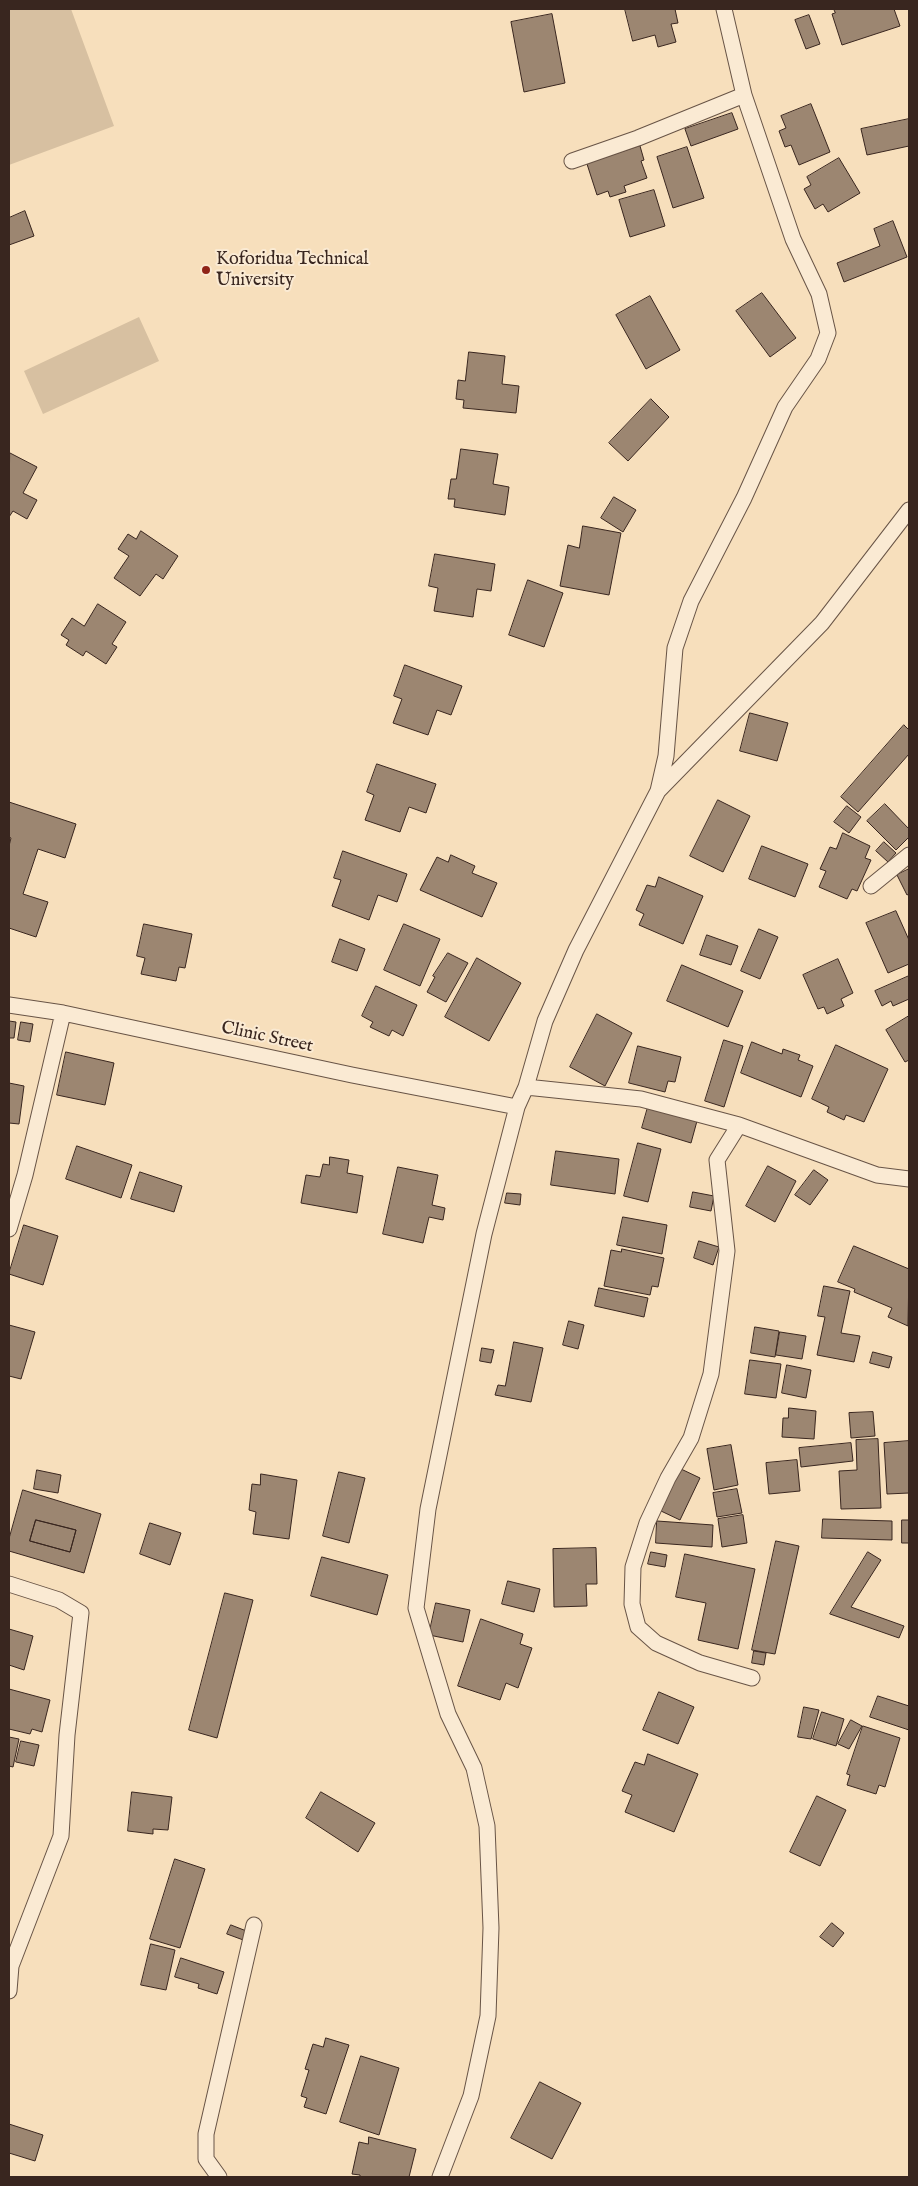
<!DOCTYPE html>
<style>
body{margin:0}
#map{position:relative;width:918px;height:2186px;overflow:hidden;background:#f7dfbc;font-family:"IM FELL English",serif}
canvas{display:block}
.frame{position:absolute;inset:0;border:10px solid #39261f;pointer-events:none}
</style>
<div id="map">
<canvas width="918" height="2186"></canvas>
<div class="frame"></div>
</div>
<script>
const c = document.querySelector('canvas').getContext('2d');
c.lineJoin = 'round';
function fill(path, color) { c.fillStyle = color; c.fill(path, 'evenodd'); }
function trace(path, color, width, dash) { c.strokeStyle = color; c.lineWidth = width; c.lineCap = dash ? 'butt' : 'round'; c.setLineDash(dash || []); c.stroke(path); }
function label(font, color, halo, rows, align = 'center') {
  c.font = font + ' "IM FELL English",serif'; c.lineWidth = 4; c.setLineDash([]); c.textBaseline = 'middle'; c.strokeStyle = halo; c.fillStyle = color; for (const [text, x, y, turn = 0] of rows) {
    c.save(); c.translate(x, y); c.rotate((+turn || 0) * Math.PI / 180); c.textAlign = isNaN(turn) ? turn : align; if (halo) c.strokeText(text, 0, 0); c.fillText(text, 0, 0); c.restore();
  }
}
fill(new Path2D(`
 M9 9H71L114 126 9 165Z
 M139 317 159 361 43 414 24 371Z`), '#d7c0a1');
const building = new Path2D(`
 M625 9H675L678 23 671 24 676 42 658 47 655 35 633 41Z
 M834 9H894L900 26 842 45 832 14 835 13Z
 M552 14 565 83 524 92 511 22Z
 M809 15 820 44 806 49 795 20Z
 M811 104 830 152 799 165 791 145 785 147 779 131 786 128 781 116Z
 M732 113 738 129 691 146 685 129Z
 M909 119V146L867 155 861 129Z
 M640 146 644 160 641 161 647 178 624 186 626 192 610 197 608 191 597 195 587 164Z
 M687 147 704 198 673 208 657 157Z
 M839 158 860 193 828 212 823 204 815 209 804 189 811 185 807 177Z
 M654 190 665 226 630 237 619 200Z
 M25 211 34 236 9 245V218Z
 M893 221 907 257 844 282 837 263 880 246 874 229Z
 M762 293 796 338 770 357 736 311Z
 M650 296 680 350 646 369 616 315Z
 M469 352 505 356 502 384 519 386 516 413 463 408 464 400 456 399 458 380 465 381Z
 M651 399 669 417 628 461 609 443Z
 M461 449 498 454 493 484 509 487 505 515 454 507 455 499H448L451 479H456Z
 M10 453 37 467 23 493 37 500 27 519 13 511 9 517Z
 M614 497 636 510 623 532 601 518Z
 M583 526 621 533 609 595 560 586 568 545 579 548Z
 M141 531 178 556 163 579 156 574 140 596 114 578 129 556 118 549 128 534 136 539Z
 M435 554 495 564 491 591 477 589 473 617 434 611 438 588 429 586Z
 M528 580 563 593 544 647 509 635Z
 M98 604 126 622 112 644 117 647 106 664 86 651 83 656 66 645 69 640 61 635 72 618 84 626Z
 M405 665 462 686 451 715 437 710 428 735 393 723 402 699 394 696Z
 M750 713 788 723 777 761 740 751Z
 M904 725 909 730V754L858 812 841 797Z
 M377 764 436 784 426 813 409 807 400 832 365 820 374 795 367 792Z
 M718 800 750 816 723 872 690 856Z
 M9 802 76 824 65 858 38 849 23 894 48 902 36 937 9 928V846L11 838 9 837Z
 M885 804 909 829V837L896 850 867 821Z
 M847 806 861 817 849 833 834 822Z
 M843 833 870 846 865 858 871 860 857 891 852 889 847 899 819 887 826 871 820 869 830 847 836 849Z
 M884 842 896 853 888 862 876 851Z
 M762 846 808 864 795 897 749 879Z
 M343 851 407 874 397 902 378 895 369 920 332 906 341 880 334 878Z
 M451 855 475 866 472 873 497 883 482 917 420 890 437 857 448 862Z
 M909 869V894L907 895 897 875Z
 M659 877 703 896 683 944 639 925 644 914 636 910 647 885 655 887Z
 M896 911 909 940V964L888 973 866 923Z
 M144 924 192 934 185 968 179 967 176 981 141 974 145 958 137 956Z
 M404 924 440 939 420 986 384 970Z
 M759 929 778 937 760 979 741 971Z
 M707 935 738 946 731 965 700 955Z
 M340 939 365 949 357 971 332 962Z
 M448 953 468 963 446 1002 427 992 435 977 433 976Z
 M477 958 521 983 489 1041 445 1017Z
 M838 959 853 993 841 999 844 1006 827 1014 824 1007 818 1009 803 975Z
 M682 965 743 991 728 1027 667 1001Z
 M909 976V999L893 1006 891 1001 882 1006 875 991Z
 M376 986 417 1005 403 1036 392 1030 389 1036 370 1027 373 1022 362 1016Z
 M597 1014 632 1033 605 1086 570 1067Z
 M909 1016V1060L905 1062 886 1030Z
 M9 1021 16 1022 14 1038H9Z
 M21 1022 33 1024 30 1042 18 1040Z
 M724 1040 743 1046 724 1107 705 1101Z
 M752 1042 782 1054 783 1049 800 1055 798 1060 813 1066 801 1097 741 1073Z
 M836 1045 888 1069 864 1122 846 1115 844 1120 827 1112 829 1107 812 1099Z
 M638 1046 681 1057 675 1082 668 1081 665 1092 629 1083Z
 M66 1052 114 1063 105 1105 57 1095Z
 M9 1083 24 1086 19 1124 9 1123Z
 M648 1107 697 1121 691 1143 642 1128Z
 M638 1143 661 1149 648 1202 624 1196Z
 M77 1146 132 1165 121 1198 66 1179Z
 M556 1151 619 1159 615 1194 551 1185Z
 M330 1157 349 1160 347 1173 363 1176 357 1213 301 1203 306 1175 320 1177 323 1164 329 1165Z
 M768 1166 796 1181 775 1222 746 1206Z
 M398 1167 438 1175 432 1205 445 1208 443 1220 429 1217 423 1243 383 1234Z
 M814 1170 828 1180 810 1205 795 1195Z
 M140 1172 182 1186 174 1212 131 1199Z
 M693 1192 714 1196 711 1211 690 1207Z
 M507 1193 521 1194 520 1205 505 1203Z
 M623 1217 667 1225 662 1254 617 1245Z
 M24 1225 58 1236 43 1285 9 1274Z
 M699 1241 719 1247 713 1265 694 1258Z
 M854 1246 909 1269 908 1326 888 1317 892 1308 854 1292 855 1289 838 1282Z
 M622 1249 664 1258 658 1287 652 1286 650 1295 604 1286 611 1250 621 1252Z
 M824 1286 850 1291 841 1333 860 1336 854 1362 817 1355 825 1317 818 1316Z
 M599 1288 648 1298 644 1317 595 1306Z
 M569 1321 584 1325 578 1349 563 1345Z
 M9 1325 35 1332 21 1379 9 1376Z
 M755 1327 779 1331 775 1357 751 1353Z
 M780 1332 806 1336 802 1359 776 1355Z
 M514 1342 543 1348 531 1402 495 1395 498 1385 505 1386Z
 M482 1348 494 1350 491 1363 480 1361Z
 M873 1352 892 1357 889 1368 870 1363Z
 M750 1360 781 1364 776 1398 745 1394Z
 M787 1365 811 1370 806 1398 782 1393Z
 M789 1408 816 1411 814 1439 782 1437 783 1418H788Z
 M873 1412 875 1436 851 1438 849 1413Z
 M878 1439 881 1508 841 1509 839 1471 857 1470 856 1440Z
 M909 1441V1493L887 1494 884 1443Z
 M851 1443 853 1461 801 1467 799 1448Z
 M731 1445 738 1485 714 1490 707 1449Z
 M797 1460 800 1491 769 1494 766 1463Z
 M681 1469 700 1478 680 1520 661 1511Z
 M37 1470 61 1475 58 1493 34 1489Z
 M339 1472 365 1478 349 1543 323 1536Z
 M261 1474 297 1480 289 1539 253 1534 256 1512 249 1510 252 1484 260 1485Z
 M737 1489 742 1513 717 1517 713 1493Z
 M23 1490 101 1514 84 1573 9 1551V1539ZM36 1520 76 1530 70 1552 30 1541Z
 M743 1515 747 1543 722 1547 718 1519Z
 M823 1519 892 1521V1540L822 1538Z
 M36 1520 76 1530 70 1552 30 1541Z
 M902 1520H909V1543H902Z
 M657 1521 713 1525 712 1547 656 1543Z
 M150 1523 181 1533 170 1565 140 1554Z
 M776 1541 799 1546 775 1654 752 1650Z
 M596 1548 597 1584H586L587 1606 554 1607 553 1549Z
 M651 1552 667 1555 665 1567 648 1564Z
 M868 1552 881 1560 851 1607 904 1626 899 1638 830 1614Z
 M685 1554 755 1569 738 1649 698 1640 706 1603 676 1597Z
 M322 1557 388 1575 377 1615 311 1596Z
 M508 1581 540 1589 534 1612 502 1604Z
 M225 1593 253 1600 217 1738 189 1730Z
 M436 1603 470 1610 463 1642 429 1635Z
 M481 1619 523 1634 520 1644 532 1648 518 1688 506 1683 500 1700 458 1686Z
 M9 1629 33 1636 24 1670 9 1665Z
 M754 1651 766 1653 764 1665 752 1663Z
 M9 1689 50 1700 42 1732 32 1729 30 1734 9 1729Z
 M659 1692 694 1707 678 1744 643 1730Z
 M878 1696 909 1706V1730L870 1717Z
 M804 1707 819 1710 811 1739 798 1737Z
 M822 1712 844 1719 836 1746 813 1739Z
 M851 1720 862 1726 849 1749 838 1744Z
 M863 1726 900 1738 885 1787 879 1785 876 1794 847 1785 850 1775 847 1774Z
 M9 1737 19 1739 13 1767 9 1766Z
 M21 1741 39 1745 34 1766 16 1762Z
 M648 1754 698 1774 674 1832 625 1812 632 1795 622 1791 635 1762 644 1765Z
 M132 1792 172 1797 168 1830 153 1829V1834L128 1831Z
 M321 1792 375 1823 358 1852 306 1818Z
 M817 1796 846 1810 820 1866 790 1852Z
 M175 1859 205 1869 180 1948 150 1939Z
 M832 1923 844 1933 833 1947 820 1937Z
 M231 1925 249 1932 246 1941 227 1934Z
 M151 1944 175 1950 166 1990 141 1985Z
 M181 1958 224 1972 217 1994 198 1988 199 1984 175 1977Z
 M326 2038 349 2045 326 2114 304 2107 307 2098 301 2096 309 2070 305 2069 313 2044 323 2047Z
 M361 2056 399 2068 379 2135 340 2122Z
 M540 2082 581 2103 552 2159 511 2138Z
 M9 2124 43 2135 35 2161 9 2153Z
 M369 2137 416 2149 409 2177H360V2175L352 2174 359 2142 368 2144Z`);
fill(building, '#9c8671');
trace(building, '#39261f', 1);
const street = new Path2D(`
 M572 161 638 138 744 95
 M659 790 822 623 909 510
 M871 886 909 855
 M9 1005 63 1013 352 1075 517 1107
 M526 1087 641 1099 739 1125
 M9 1229 25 1175 63 1013
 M9 1584 59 1600 81 1613 67 1735 61 1836 11 1966 9 1991
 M752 1678 700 1663 656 1643 638 1627 632 1604 633 1567 647 1523 668 1478 691 1438 711 1374 727 1251 717 1160 739 1125 877 1175 909 1179
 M219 2177 206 2159V2134L254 1925
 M440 2177 471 2096 488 2016 491 1928 487 1826 474 1768 448 1714 416 1608 428 1509 484 1234 517 1107 526 1087 545 1021 576 950 658 791 666 756 675 648 691 601 744 498 785 407 818 359 828 333 819 294 793 239 744 95 724 9`);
trace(street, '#685446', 17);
trace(street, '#faead3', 15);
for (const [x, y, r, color] of [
 [206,270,5,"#8f2418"]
]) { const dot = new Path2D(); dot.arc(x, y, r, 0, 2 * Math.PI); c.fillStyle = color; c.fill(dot); trace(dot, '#faead3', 2); }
label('18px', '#39261f', '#faead3', [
 ["Koforidua Technical",216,260],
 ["University",216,281]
], 'left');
label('18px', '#39261f', '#faead3', [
 ["Clinic Street",267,1038,12]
]);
</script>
